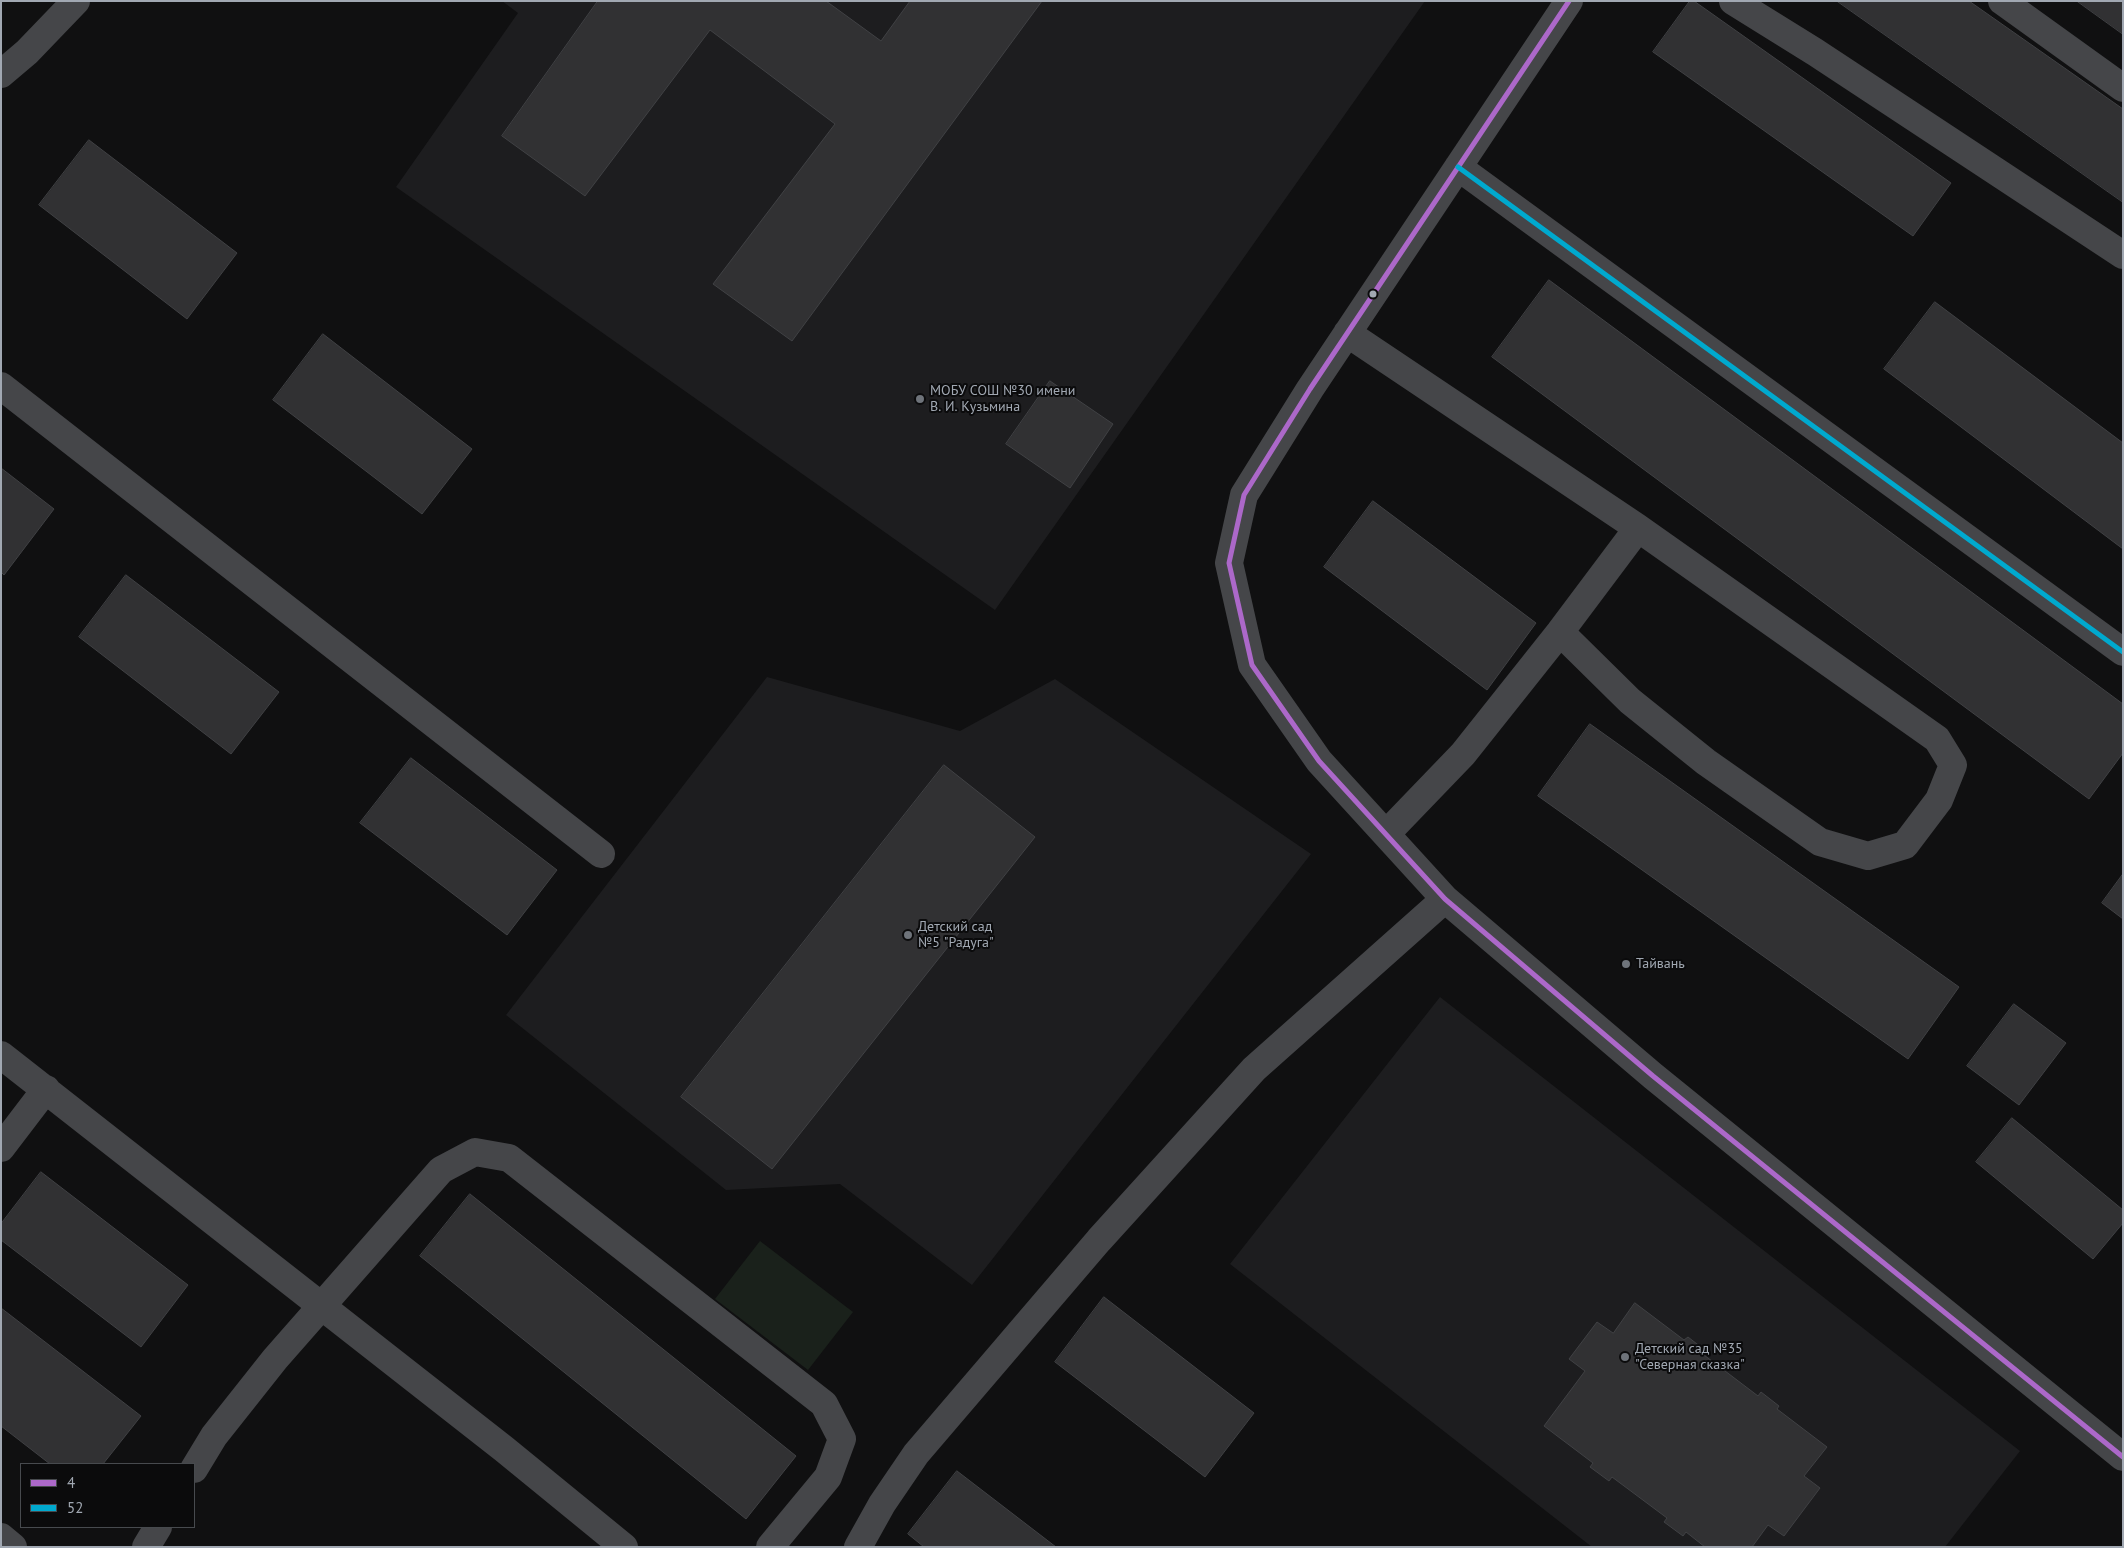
<!DOCTYPE html>
<meta charset="utf-8">
<style>
body{margin:0}
#map{position:relative;width:2124px;height:1548px;overflow:hidden;background:#101011;font-family:"PT Sans",sans-serif}
canvas{display:block}
.frame{position:absolute;inset:0;border:2px solid #a1a8b2;pointer-events:none}
.legend{position:absolute;left:20px;top:1463px;width:175px;height:65px;box-sizing:border-box;background:#0b0b0c;border:1px solid #474a4e;margin:0;padding:6px 9px;list-style:none;font-size:15px;color:#a1a8b2}
.legend li{display:flex;align-items:center;gap:10px;height:25px}
.legend b{width:25px;border:1px solid #474a4e}
</style>
<div id="map">
<canvas width="2124" height="1548"></canvas>
<div class="frame"></div>
<ul class="legend">
<li><b style="height:6px;background:#ac68c9"></b>4</li>
<li><b style="height:6px;background:#00a9ce"></b>52</li>
</ul>
</div>
<script>
const c = document.querySelector('canvas').getContext('2d');
c.lineJoin = 'round';
function fill(path, color) { c.fillStyle = color; c.fill(path, 'evenodd'); }
function trace(path, color, width, dash) { c.strokeStyle = color; c.lineWidth = width; c.lineCap = dash ? 'butt' : 'round'; c.setLineDash(dash || []); c.stroke(path); }
function label(font, color, halo, rows, align = 'center') {
  c.font = font + ' "PT Sans",sans-serif'; c.lineWidth = 4; c.setLineDash([]); c.textBaseline = 'middle'; c.strokeStyle = halo; c.fillStyle = color; for (const [text, x, y, turn = 0] of rows) {
    c.save(); c.translate(x, y); c.rotate((+turn || 0) * Math.PI / 180); c.textAlign = isNaN(turn) ? turn : align; if (halo) c.strokeText(text, 0, 0); c.fillText(text, 0, 0); c.restore();
  }
}
fill(new Path2D(`
 M502 1H1425L995 610 396 187 518 13Z
 M767 677 960 731 1055 679 1311 854 972 1285 840 1184 726 1190 506 1015Z
 M1440 997 2020 1451 1945 1547H1592L1230 1264Z`), '#1d1d1f');
fill(new Path2D(`
 M760 1241 853 1312 808 1370 715 1299Z`), '#1a211b');
const building = new Path2D(`
 M598 1H826L881 41 910 1H1042L792 341 713 284 835 124 710 30 585 196 502 136Z
 M1690 1H1694L1951 183 1913 236 1653 52Z
 M1837 1H1969L2123 109V202Z
 M2077 1H2123V34Z
 M89 140 237 253 187 319 39 205Z
 M1549 280 2123 704V753L2089 799 1492 357Z
 M1935 302 2123 443V549L1884 369Z
 M323 334 472 449 422 514 273 400Z
 M1050 381 1113 424 1070 488 1006 444Z
 M1 468 54 509 4 575 1 572Z
 M1373 501 1536 623 1487 690 1324 567Z
 M126 575 279 692 231 754 79 637Z
 M1590 724 1959 987 1908 1059 1538 796Z
 M411 758 557 870 507 935 360 823Z
 M944 765 1035 837 772 1169 681 1097Z
 M2123 874V919L2102 903Z
 M2014 1004 2066 1043 2019 1105 1967 1066Z
 M2012 1118 2123 1210V1223L2093 1259 1976 1162Z
 M41 1172 188 1285 141 1347 1 1240V1224Z
 M470 1194 796 1456 746 1519 420 1256Z
 M1104 1297 1254 1413 1205 1477 1055 1362Z
 M1635 1303 1684 1340 1688 1337 1706 1351 1704 1355 1758 1396 1761 1392 1779 1406 1777 1409 1827 1447 1804 1476 1820 1488 1784 1536 1768 1525 1752 1547H1705L1686 1532 1683 1536 1664 1522 1667 1518 1612 1477 1609 1481 1590 1467 1593 1463 1544 1426 1585 1371 1569 1359 1597 1322 1613 1333Z
 M1 1308 141 1416 103 1464H50L1 1426Z
 M957 1471 1056 1547H924L908 1534Z`);
fill(building, '#313133');
trace(building, '#404144', 1);
trace(new Path2D(`
 M1569 1 1310 389 1244 495 1229 563 1252 665 1319 761 1445 899 1653 1076 2123 1457
 M1733 1 1815 52 2123 255
 M2002 1 2123 88
 M1 74 27 52 76 1
 M1458 167 2123 652
 M1347 333 1638 528 1937 739 1953 765 1939 800 1905 845 1868 856 1820 842 1706 762 1630 701 1560 632
 M1 386 601 854
 M1386 834 1463 754 1560 632 1638 528
 M1 1055 504 1449 624 1547
 M1 1148 46 1089
 M194 1469 214 1436 275 1359 441 1170 475 1152 509 1158 824 1404 842 1439 828 1477 770 1547
 M1 1537 13 1547
 M146 1547 158 1527
 M858 1547 882 1504 916 1454 1099 1240 1254 1069 1445 899`), '#454649', 28);
trace(new Path2D(`
 M1569 1 1310 389 1244 495 1229 563 1252 665 1319 761 1445 899 1653 1076 2123 1457`), '#ac68c9', 5);
trace(new Path2D(`
 M1458 167 2123 652`), '#00a9ce', 5);
for (const [x, y, r, color] of [
 [1373,294,4.5,"#a1a8b2"],
 [920,399,5,"#6e737a"],
 [908,935,5,"#6e737a"],
 [1626,964,5,"#6e737a"],
 [1625,1357,5,"#6e737a"]
]) { const dot = new Path2D(); dot.arc(x, y, r, 0, 2 * Math.PI); c.fillStyle = color; c.fill(dot); trace(dot, '#0b0b0c', 2); }
label('14px', '#a1a8b2', '#0b0b0c', [
 ["МОБУ СОШ №30 имени",930,391],
 ["В. И. Кузьмина",930,407],
 ["Детский сад",918,927],
 ["№5 \"Радуга\"",918,943],
 ["Тайвань",1636,964],
 ["Детский сад №35",1635,1349],
 ["\"Северная сказка\"",1635,1365]
], 'left');
</script>
